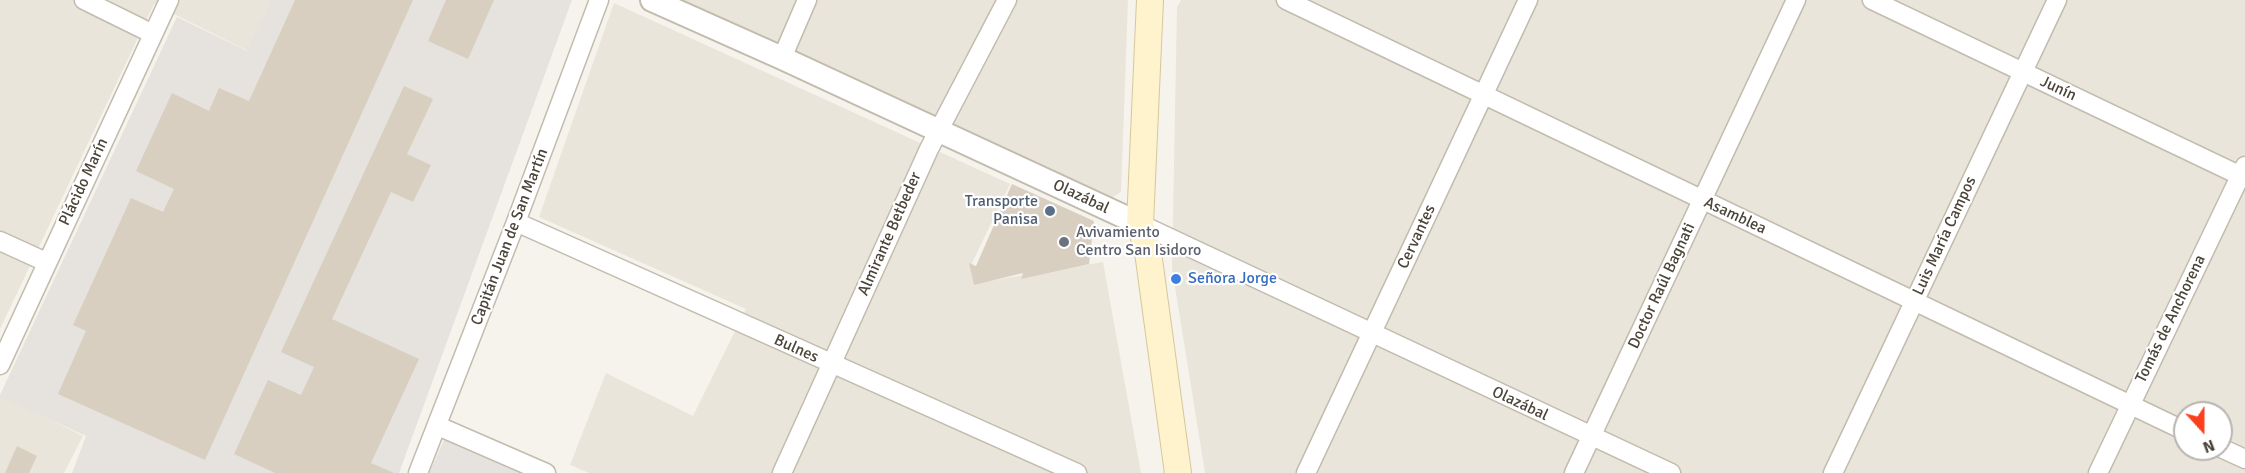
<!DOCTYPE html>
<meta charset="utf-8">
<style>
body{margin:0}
#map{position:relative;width:2245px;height:473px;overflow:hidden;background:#f6f3ec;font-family:Signika,sans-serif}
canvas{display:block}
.north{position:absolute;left:2173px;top:401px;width:60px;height:60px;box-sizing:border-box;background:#fff;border:2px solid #b7b4b0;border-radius:50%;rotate:159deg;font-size:16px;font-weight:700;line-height:24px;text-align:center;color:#4b4439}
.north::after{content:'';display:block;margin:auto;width:21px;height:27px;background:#fc3f1d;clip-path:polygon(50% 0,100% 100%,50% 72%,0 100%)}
</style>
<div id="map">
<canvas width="2245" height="473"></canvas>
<div class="north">N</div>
</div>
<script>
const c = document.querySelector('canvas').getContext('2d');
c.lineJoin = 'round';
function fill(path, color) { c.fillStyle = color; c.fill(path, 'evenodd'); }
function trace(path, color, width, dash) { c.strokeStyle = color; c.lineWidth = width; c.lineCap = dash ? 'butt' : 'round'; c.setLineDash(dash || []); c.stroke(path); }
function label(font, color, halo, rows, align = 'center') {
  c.font = font + ' Signika,sans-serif'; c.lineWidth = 4.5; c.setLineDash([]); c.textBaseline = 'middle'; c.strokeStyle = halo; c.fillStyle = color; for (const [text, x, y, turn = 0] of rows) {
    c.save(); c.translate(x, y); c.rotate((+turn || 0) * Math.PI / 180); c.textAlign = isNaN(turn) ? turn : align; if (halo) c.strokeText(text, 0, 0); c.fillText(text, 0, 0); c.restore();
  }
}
fill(new Path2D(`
 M0 0H271L248 51 154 4 0 329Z
 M677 0H1128L1121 192 1107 201Z
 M1181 0H2245V473H1205L1172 268 1177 7ZM2185 413H2221V449H2185Z
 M614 3 1010 184 972 263 976 283 1103 262 1141 473H589L570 465 606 373 693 416 746 309 539 217Z
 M0 395 83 436 64 473H0Z`), '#eae5da');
fill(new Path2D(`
 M271 0H572L399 473H72L86 436 0 397V395L177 17 247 51Z
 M445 438 524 473H429Z`), '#e6e2dd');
fill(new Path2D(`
 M295 0H413L205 460 58 394 86 331 73 325 131 198 163 212 174 189 136 171 172 93 209 111 219 88 249 101Z
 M446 0H494L468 59 428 41Z
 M404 86 433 99 407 154 431 165 413 202 391 192 332 319 419 359 371 463 394 473H275L234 454 268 380 301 395 314 367 281 352Z
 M1012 184 1094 221 1089 264 1021 279 1023 273 974 285 969 263 976 266Z
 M17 446 37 456 29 473H5Z`), '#d8cfc1');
const minor = new Path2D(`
 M84 0 153 34
 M1286 0 2185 431
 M1872 0 2245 178
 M782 58 807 0
 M516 222 1077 473
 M1140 224 1671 473
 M0 241 46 262
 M0 365 169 0
 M438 426 546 473
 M2221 448 2245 459
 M418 473 516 222 599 0
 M782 473 929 149 1007 0
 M1306 473 1528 0
 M1574 473 1796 0
 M1833 473 2057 0
 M2098 473 2245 166`);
const tertiary = new Path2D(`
 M652 0 782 58 1140 224`);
const secondary = new Path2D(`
 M1150 0 1140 224 1148 252 1178 473`);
trace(minor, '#c2bbae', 21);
trace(tertiary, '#c2bbae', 26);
trace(secondary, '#d6c79b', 28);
trace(minor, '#fff', 18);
trace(tertiary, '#fff', 22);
trace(secondary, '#fff3cd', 26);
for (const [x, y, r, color] of [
 [1050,211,6,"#5c6f8a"],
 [1064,242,6,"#6b7280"],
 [1176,279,6,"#3f7fe0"]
]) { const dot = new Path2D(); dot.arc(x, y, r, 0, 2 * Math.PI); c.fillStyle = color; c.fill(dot); trace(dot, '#fff', 2); }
label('16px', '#4b4439', '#fff', [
 ["Junín",2058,89,25],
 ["Plácido Marín",84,182,-65],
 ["Olazábal",1081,197,25],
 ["Asamblea",1735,216,25],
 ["Almirante Betbeder",890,234,-66],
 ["Luis María Campos",1945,236,-65],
 ["Capitán Juan de San Martín",510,237,-69],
 ["Cervantes",1417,237,-65],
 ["Doctor Raúl Bagnati",1662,286,-65],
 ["Tomás de Anchorena",2171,319,-64],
 ["Bulnes",796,349,24],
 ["Olazábal",1520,404,25]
]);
label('16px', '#4e5e75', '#fff', [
 ["Transporte",1038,202],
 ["Panisa",1038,220]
], 'right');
label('16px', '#5b616d', '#fff', [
 ["Avivamiento",1076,233],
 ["Centro San Isidoro",1076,251]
], 'left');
label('16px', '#366cbe', '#fff', [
 ["Señora Jorge",1188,279]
], 'left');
</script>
